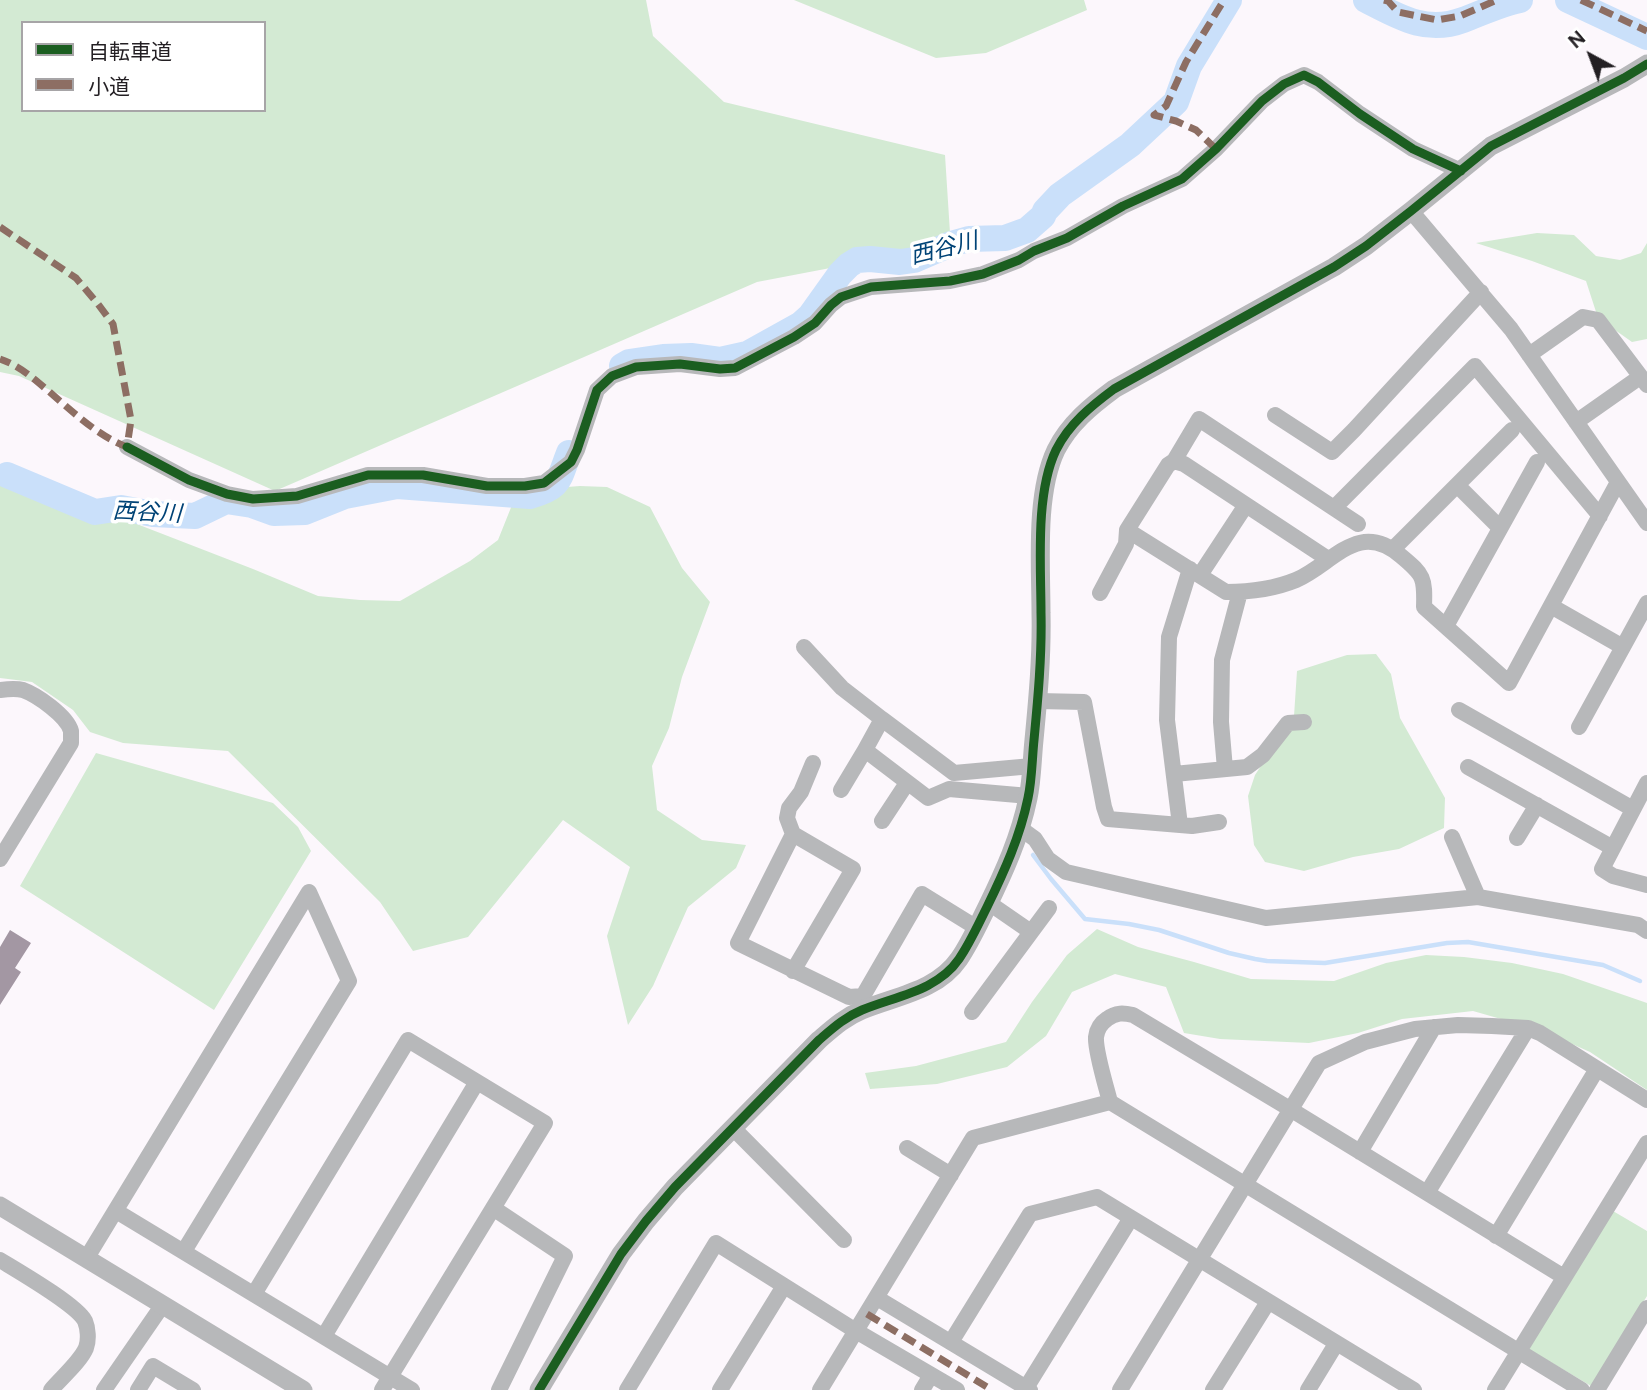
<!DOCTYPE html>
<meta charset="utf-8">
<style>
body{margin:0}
#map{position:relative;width:1647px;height:1390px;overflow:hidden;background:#fcf7fc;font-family:Figtree,"Noto Sans JP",sans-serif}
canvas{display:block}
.legend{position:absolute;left:21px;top:21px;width:245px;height:91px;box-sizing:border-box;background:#fff;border:2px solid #a7a5a7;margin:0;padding:9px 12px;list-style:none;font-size:21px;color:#231f23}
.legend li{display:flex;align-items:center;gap:14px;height:35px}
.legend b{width:35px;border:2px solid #a7a5a7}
.north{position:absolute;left:1556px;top:21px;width:70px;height:70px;-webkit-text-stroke:5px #fff;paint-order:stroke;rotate:319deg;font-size:19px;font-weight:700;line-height:28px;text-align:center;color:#231f23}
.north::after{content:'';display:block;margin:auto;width:24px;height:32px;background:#231f23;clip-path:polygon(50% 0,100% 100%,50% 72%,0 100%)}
</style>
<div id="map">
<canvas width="1647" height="1390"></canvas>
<ul class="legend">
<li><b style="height:9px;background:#1b5e20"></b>自転車道</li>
<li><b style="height:9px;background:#8d6e63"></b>小道</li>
</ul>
<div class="north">N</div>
</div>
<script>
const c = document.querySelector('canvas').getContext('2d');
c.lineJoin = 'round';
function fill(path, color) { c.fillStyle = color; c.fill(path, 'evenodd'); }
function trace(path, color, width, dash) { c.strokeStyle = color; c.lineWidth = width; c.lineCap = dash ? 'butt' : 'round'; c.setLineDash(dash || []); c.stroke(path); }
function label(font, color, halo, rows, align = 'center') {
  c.font = font + ' Figtree,"Noto Sans JP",sans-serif'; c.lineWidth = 7; c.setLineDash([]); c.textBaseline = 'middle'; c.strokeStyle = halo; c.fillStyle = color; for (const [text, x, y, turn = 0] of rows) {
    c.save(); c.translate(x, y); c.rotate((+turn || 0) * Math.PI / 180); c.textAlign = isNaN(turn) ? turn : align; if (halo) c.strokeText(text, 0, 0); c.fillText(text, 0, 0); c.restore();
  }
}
fill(new Path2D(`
 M0 0H646L653 36 724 102 945 155 950 233 935 248 757 282 275 491 19 376 0 372ZM23 23H264V110H23Z
 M794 0H1084L1087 10 986 53 936 58Z
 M1537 233 1574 235 1596 256 1620 260 1641 253 1647 243V339L1632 342 1598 318 1586 281 1532 261 1476 243Z
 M0 471 253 569 318 596 360 600 400 601 470 561 498 540 516 495 554 488 580 486 607 487 650 507 682 568 710 602 682 677 669 728 652 766 657 810 702 840 746 845 736 868 688 907 653 986 628 1025 607 936 630 867 563 820 468 937 413 951 380 902 228 751 123 743 90 732 73 710 32 682 0 678Z
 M1376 654 1391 674 1400 718 1445 798 1444 828 1399 849 1353 857 1304 871 1265 862 1254 845 1248 796 1255 775 1294 716 1297 671 1347 655Z
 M96 753 273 803 298 827 311 851 214 1010 20 886Z
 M1097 929 1138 947 1194 962 1251 979 1334 981 1386 963 1426 955 1464 957 1512 963 1563 974 1647 1003V1090L1590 1052 1543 1031 1473 1011 1402 1019 1358 1033 1309 1043 1220 1039 1184 1033 1166 987 1115 974 1072 992 1046 1036 1007 1067 937 1084 870 1089 865 1073 916 1066 1006 1042 1032 1002 1067 955Z
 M1613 1211 1647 1231V1296L1591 1386 1527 1348Z`), '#d3ead3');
trace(new Path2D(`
 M1033 855 1051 879 1085 919 1129 924 1159 930 1229 953 1255 959 1267 961 1325 963 1447 943 1468 942 1603 965 1640 981`), '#cae0fa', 4.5);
trace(new Path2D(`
 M1366 0C1399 17 1426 34 1463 20 1482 13 1500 4 1520 0
 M1568 0 1647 37
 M622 366 629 362 663 357 691 356 720 360 747 354 801 324 810 316 840 274 849 265 857 260 870 259 900 262 914 260 951 244 969 239 1005 238 1027 230 1043 216 1045 211 1060 195 1130 145 1176 102 1189 66 1229 0
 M7 475 95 512 121 508 153 514 195 516 226 501 252 505 274 513 305 512 345 496 397 486 530 496C561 487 558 481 569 453`), '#cae0fa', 26);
fill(new Path2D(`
 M10 930 31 943 15 968 21 972 0 1005V947Z`), '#a397a3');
trace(new Path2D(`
 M1411 211 1511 329 1647 523
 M1529 355 1583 317 1598 320 1647 385
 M1275 415 1332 452 1354 430 1481 292
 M1576 422 1640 377
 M127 447 189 480 227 494 253 499 297 496 368 475H423L487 486H525L544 483 571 462 577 450 597 390 612 376 636 367 680 364 720 369 735 368 794 337 815 323 831 305 841 297 871 287 950 281 983 274 1019 260 1034 251 1067 238 1123 206 1182 179 1216 149 1262 101 1284 84 1304 75 1318 82 1360 114 1413 149 1461 171
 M1174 461 1199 419 1358 524
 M1457 485 1500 528
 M1335 507 1475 366 1600 516
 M1127 530 1226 592C1249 592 1274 589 1296 580 1333 564 1358 519 1401 556 1424 575 1425 578 1424 607L1509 683 1618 482
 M1393 549 1512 430
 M1200 575 1246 505
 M1100 593 1126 544 1127 530 1168 465 1174 461 1184 464 1328 559
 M1551 606 1623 647
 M1446 626 1537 462
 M804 647 842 688 882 719
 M0 690C7 689 16 688 23 690 37 695 67 716 71 731 71 732 71 742 71 743L0 859
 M1038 701 1084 702 1104 807 1108 819 1180 825 1167 720 1169 637 1190 569
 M1459 710 1633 809
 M1579 727 1647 603
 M865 750 882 719 954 773 1032 766
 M1468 767 1613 848
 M1225 769 1221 722 1222 660 1240 592
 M1174 774 1247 767 1263 755 1288 723 1304 722
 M1647 783 1602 869 1613 876 1647 885
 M841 790 865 750 928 798 949 789 1029 796
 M882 821 907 783
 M1180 825 1192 826 1219 822
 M1020 828 1035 839 1048 859 1066 872 1266 918 1478 897 1638 925 1647 931
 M793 834 787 818 789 808 801 792 813 763
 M1452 837 1478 897
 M1517 838 1537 805
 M989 903 1031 932
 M793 971 853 869 793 834 738 943 849 997 863 996 862 1010
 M863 996 922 894 977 928
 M972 1012 1049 908
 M1110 1102C1106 1086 1095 1051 1096 1037 1097 1029 1101 1023 1107 1019 1116 1012 1124 1013 1133 1015L1290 1109 1564 1277
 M733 1128 844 1240
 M907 1148 951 1175
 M1360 1152 1434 1027
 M1427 1193 1528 1028
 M493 1208 565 1256 499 1390
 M116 1211 412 1390
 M1496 1236 1597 1069
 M86 1259 309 892 349 981 184 1251
 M0 1260C18 1271 77 1305 85 1321 88 1328 89 1340 86 1348 80 1362 61 1378 51 1390
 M254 1294 408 1040 545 1123 382 1390
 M877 1298 1030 1390
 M324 1336 477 1082
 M951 1342 1030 1214 1097 1197 1414 1390
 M1026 1388 1131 1218
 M104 1390 162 1306
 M138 1390 153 1366 193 1390
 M627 1390 716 1243 856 1331 957 1390
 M720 1390 784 1286
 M820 1390 973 1138 1110 1102 1582 1390
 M922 1390 931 1375
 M1120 1390 1319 1063 1365 1042 1415 1029 1458 1025 1492 1026 1528 1028 1540 1033 1647 1100
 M1213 1390 1268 1302
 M1308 1390 1336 1344
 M1495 1390 1647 1143
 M1597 1390 1647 1308`), '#b7b8ba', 16);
trace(new Path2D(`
 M0 1206 303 1390
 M539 1390 621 1254 646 1221 675 1187 819 1040C833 1028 845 1017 862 1010 896 996 937 991 959 959 970 943 978 925 987 907 1004 872 1020 837 1028 798 1032 780 1032 759 1034 740 1038 698 1042 655 1041 613 1041 565 1035 494 1056 450 1069 424 1091 406 1114 389L1334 267 1366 246 1411 211 1491 146 1624 78 1647 64`), '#b7b8ba', 19);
trace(new Path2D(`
 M1384 0 1388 1 1398 12 1437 20 1460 16 1497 0
 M1581 0 1647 31
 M1216 149 1196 130 1176 121 1154 115 1166 106 1186 62 1224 0
 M0 227 76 278 98 304 113 324 131 420 127 447C96 435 71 410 46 389 32 377 18 365 0 359
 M867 1314 992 1390`), '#8d6e63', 7, [14, 7]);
trace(new Path2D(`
 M127 447 189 480 227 494 253 499 297 496 368 475H423L487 486H525L544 483 571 462 577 450 597 390 612 376 636 367 680 364 720 369 735 368 794 337 815 323 831 305 841 297 871 287 950 281 983 274 1019 260 1034 251 1067 238 1123 206 1182 179 1216 149 1262 101 1284 84 1304 75 1318 82 1360 114 1413 149 1461 171
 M539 1390 621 1254 646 1221 675 1187 819 1040C833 1028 845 1017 862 1010 896 996 937 991 959 959 970 943 978 925 987 907 1004 872 1020 837 1028 798 1032 780 1032 759 1034 740 1038 698 1042 655 1041 613 1041 565 1035 494 1056 450 1069 424 1091 406 1114 389L1334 267 1366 246 1411 211 1491 146 1624 78 1647 64`), '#1b5e20', 9);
label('italic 23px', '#004376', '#fff', [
 ["西谷川",944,249,-14],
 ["西谷川",147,513,3]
]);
</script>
